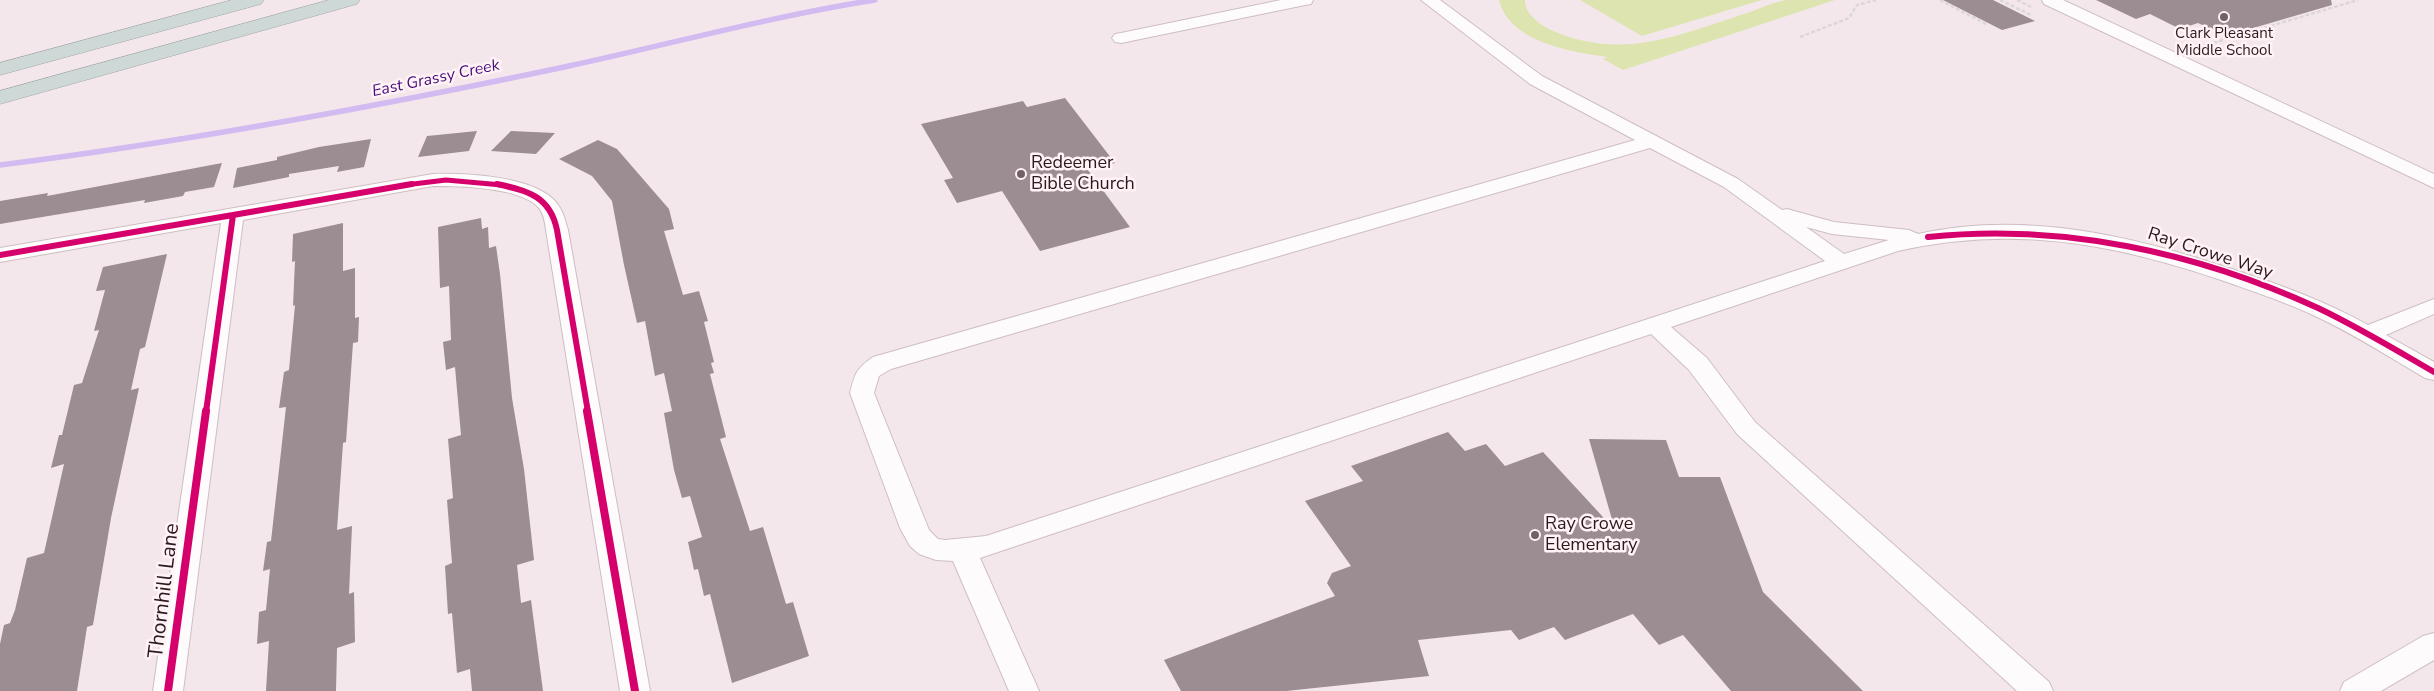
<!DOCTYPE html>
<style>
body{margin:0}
canvas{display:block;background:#f4e7eb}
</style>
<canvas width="2434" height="691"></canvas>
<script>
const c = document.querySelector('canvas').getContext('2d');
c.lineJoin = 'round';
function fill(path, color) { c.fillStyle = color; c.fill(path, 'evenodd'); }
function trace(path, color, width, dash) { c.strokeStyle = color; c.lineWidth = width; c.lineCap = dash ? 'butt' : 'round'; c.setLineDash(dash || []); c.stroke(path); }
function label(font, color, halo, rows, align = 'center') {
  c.font = font + ' "Nunito Sans",sans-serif'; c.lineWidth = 5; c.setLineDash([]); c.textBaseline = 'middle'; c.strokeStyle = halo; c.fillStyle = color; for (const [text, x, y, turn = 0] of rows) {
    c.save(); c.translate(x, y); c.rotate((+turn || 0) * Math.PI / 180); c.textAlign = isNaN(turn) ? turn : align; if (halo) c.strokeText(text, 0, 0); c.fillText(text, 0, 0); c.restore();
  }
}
fill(new Path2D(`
 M1499 0H1525C1525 14 1539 24 1551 30 1623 62 1681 34 1750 12 1761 8 1774 2 1786 0 1801 0 1820 0 1835 0L1623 70 1603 59 1608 57C1571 52 1509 42 1499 0Z
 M1580 0H1762L1642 36Z`), '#dde4b0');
trace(new Path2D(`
 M0 165C191 141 380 106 569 66 671 44 772 16 875 0`), '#d1bbf1', 5.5);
fill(new Path2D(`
 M1943 0H1993L2035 21 2002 30Z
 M2096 0H2331L2332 5 2226 36 2198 23 2180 29 2150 14 2136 19Z
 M1065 98 1115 163 1088 170 1130 227 1040 251 1002 191 957 203 944 180 953 178 921 124 1023 101 1027 107Z
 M477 131 469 151 418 157 427 136Z
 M511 131 555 133 536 154 491 151Z
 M371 139 364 167 337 172 339 166 289 174V177L233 188 237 168 277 160V157L319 147Z
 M598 140 617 149 669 209 674 229 664 231 683 295 699 291 708 321 704 322 714 362 711 363 714 373 710 374 726 437 720 439 750 531 763 527 786 604 793 602 809 656 732 683 710 594 704 596 698 569 694 570 688 542 702 537 690 496 682 498 674 470 664 413 672 411 664 373 655 376 645 321 637 323 624 265 612 201 592 176 559 159Z
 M222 163 214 187 185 192 183 196 144 203 145 200 0 224V201L48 193 47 196Z
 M481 218 482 229 488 227 489 248 496 246 500 274 512 398 524 469 534 560 517 565 521 603 531 600 543 691H472L470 669 457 673 452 613 448 614 445 566 452 563 447 500 453 498 448 439 461 435 455 367 446 370 443 342 451 340 449 286 440 288 438 227Z
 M343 223V271L355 268V318L359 317 358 342 353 343 346 442 343 443 337 530 352 526 349 594 354 592 355 642 337 648 336 691H266L269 641 257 644 259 612 266 610 270 569 263 571 267 542 271 541 286 407 279 408 284 372 289 370 295 305 293 306 295 261 292 262 293 234Z
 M167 254 145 347 140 349 131 390 139 388 111 518 93 625 87 627 77 691H0V644L4 625 10 623 15 610 27 558 44 553 64 464 51 468 59 435H62L74 385 82 383 99 330 94 331 105 290 96 291 103 267Z
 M1448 432 1465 451 1486 444 1505 466 1543 452 1615 530 1589 439 1666 440 1679 477H1720L1763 592 1863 691H1731L1683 635 1659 645 1633 614 1565 640 1554 627 1519 640 1511 630 1418 640 1429 676 1286 691H1181L1164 660 1335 596 1327 583 1332 573 1351 566 1305 501 1363 481 1351 466Z`), '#9b8d91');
const minor = new Path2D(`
 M1281 0H1313L1311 4 1305 5 1121 43 1115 42 1112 38 1115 34 1121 33Z
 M1421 0H1440L1542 76 1738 179 1782 210 1787 209 1834 222 1909 230 1918 234C2024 210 2134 236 2235 270 2281 285 2325 301 2368 325L2434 299V314L2386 335 2434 362V380L2425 378C2388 356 2352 333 2313 315 2283 301 2252 291 2221 280 2111 243 2013 225 1898 251L1671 327 1707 358 1755 422 2049 682 2053 691H2017L1737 434 1689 370 1651 334 980 558 1039 691H1009L953 561 936 560 919 554 910 546 900 528 850 393C855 373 856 369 873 357L1635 140 1530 84ZM1650 148 1724 187 1825 261 986 536 945 540 938 539 929 530 874 393 879 376 891 369ZM1806 227 1832 234 1889 240 1844 254Z
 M2042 0H2063L2434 174V188L2044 4Z
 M433 174C465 173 529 176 553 199 562 207 565 219 568 230L650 691H620L546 230C545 223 544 214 539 208 521 187 459 186 433 186L243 220 183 691H153L221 223 0 262V248Z
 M2434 633V660L2381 691H2340L2344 682 2423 636Z`);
const highway = new Path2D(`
 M232 0H264L261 4 0 75V63Z
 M329 0H360L357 4 0 104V91Z`);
trace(minor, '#cebec2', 2);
trace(highway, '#9fa5a5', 1);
trace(new Path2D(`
 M1940 0 1988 25
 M2000 0 2031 15
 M2017 0 2031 7
 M1800 37 1849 18 1857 5 1876 0
 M2196 48 2358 0`), '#dbd7d8', 2.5, [4, 2]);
fill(minor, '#fdfbfc');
fill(highway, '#ced9d7');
trace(new Path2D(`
 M405 185 446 180 502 185`), '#d6006c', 5);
trace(new Path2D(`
 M497 184C528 191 550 196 557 230L588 412
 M233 215 412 184
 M1928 237C2062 223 2196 252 2318 308 2358 327 2396 350 2434 372
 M0 255 233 215 206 412`), '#d6006c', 6);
trace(new Path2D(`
 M587 411 635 691
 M168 691 206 411`), '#d6006c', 8);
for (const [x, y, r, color] of [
 [2224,17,5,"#726066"],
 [1021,174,5,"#726066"],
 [1535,535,5,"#726066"]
]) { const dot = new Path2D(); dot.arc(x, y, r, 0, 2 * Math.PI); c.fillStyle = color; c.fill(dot); trace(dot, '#fff3f6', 2); }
label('15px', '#2c181f', '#fff3f6', [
 ["Clark Pleasant",2224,34],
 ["Middle School",2224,51]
]);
label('italic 16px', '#450c7c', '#fff3f6', [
 ["East Grassy Creek",436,79,-12]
]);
label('18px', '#2c181f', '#fff3f6', [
 ["Redeemer",1031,164],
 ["Bible Church",1031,185],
 ["Ray Crowe",1545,525],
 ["Elementary",1545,546]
], 'left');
label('18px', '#2c181f', '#fff3f6', [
 ["Ray Crowe Way",2210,254,18]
]);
label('21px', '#2c181f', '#fff3f6', [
 ["Thornhill Lane",165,591,-83]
]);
</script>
